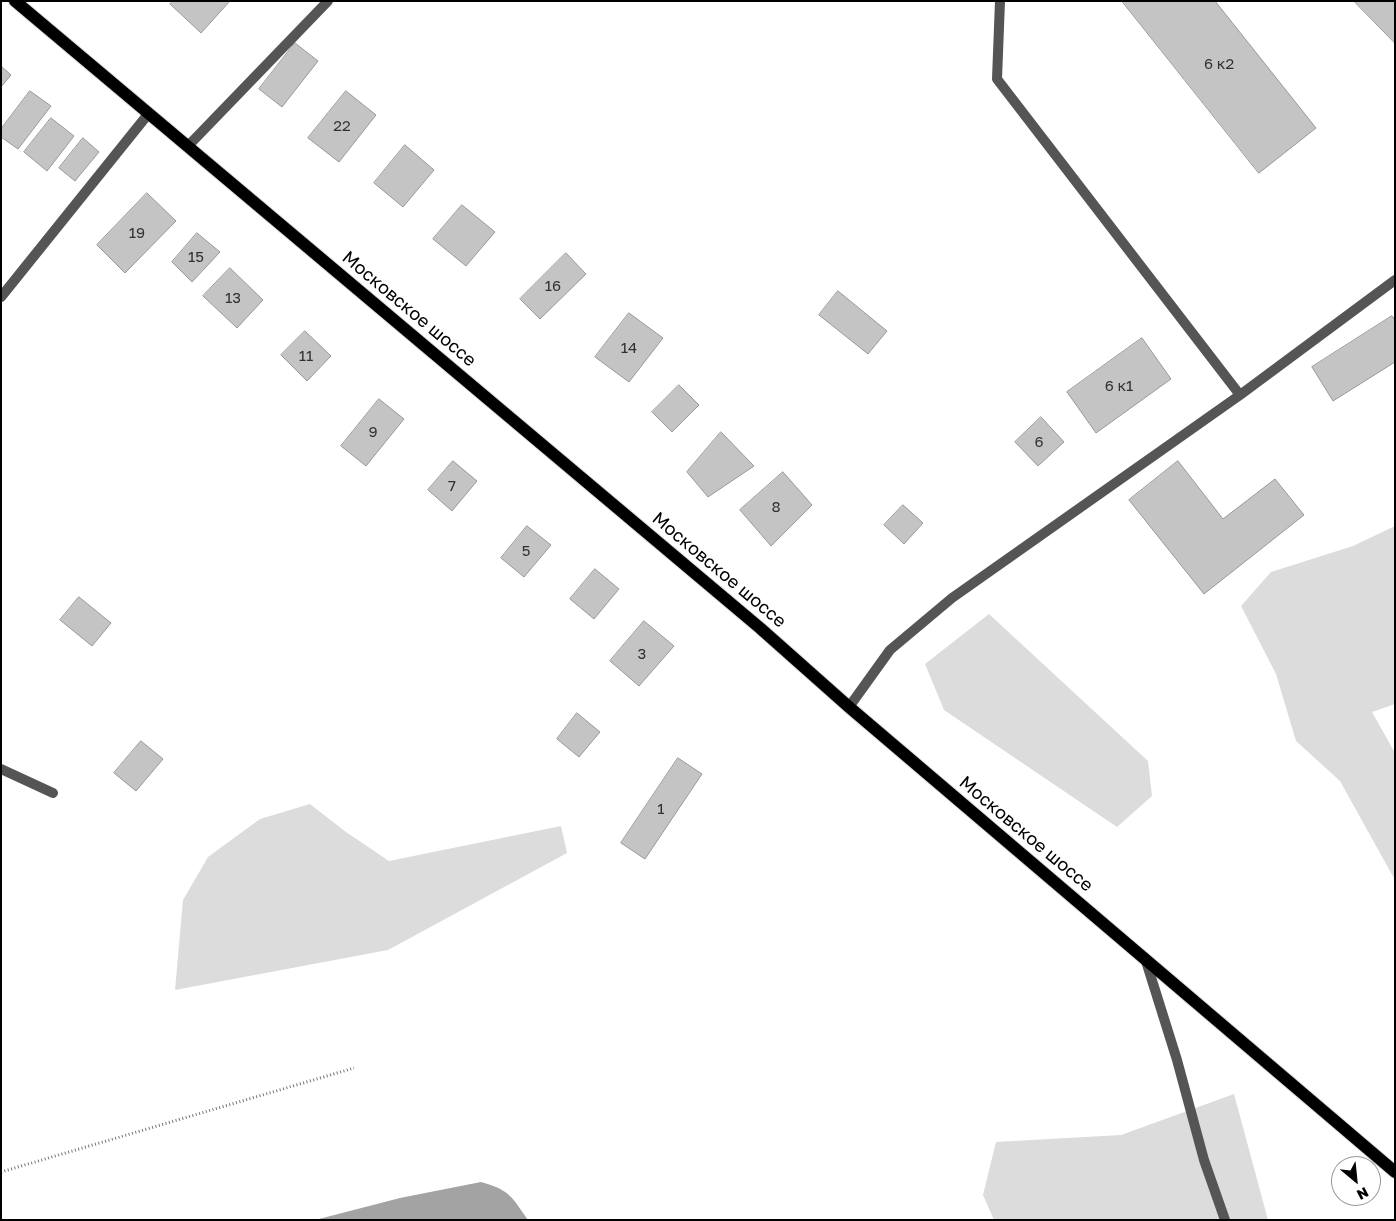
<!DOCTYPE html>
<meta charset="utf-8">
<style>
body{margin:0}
#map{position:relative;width:1396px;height:1221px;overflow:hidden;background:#fff;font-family:"Golos Text",sans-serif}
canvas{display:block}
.frame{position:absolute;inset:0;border:2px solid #000;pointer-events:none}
.north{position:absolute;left:1331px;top:1156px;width:50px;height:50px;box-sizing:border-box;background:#fff;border:1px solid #999;border-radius:50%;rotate:152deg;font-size:14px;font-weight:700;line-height:20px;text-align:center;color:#000}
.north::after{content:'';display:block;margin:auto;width:18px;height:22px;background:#000;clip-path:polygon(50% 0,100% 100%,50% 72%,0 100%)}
</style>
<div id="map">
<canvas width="1396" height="1221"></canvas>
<div class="frame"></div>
<div class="north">N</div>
</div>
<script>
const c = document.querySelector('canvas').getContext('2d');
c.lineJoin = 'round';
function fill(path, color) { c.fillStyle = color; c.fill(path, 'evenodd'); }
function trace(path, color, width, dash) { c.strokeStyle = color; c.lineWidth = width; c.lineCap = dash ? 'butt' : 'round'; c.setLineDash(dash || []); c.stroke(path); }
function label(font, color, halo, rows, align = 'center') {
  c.font = font + ' "Golos Text",sans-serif'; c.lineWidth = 4; c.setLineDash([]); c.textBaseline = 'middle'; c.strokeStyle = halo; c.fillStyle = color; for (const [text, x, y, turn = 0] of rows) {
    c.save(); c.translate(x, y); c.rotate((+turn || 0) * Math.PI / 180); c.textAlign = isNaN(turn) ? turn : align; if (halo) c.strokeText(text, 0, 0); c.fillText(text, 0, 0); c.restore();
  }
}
fill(new Path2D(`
 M1395 526V704L1372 712 1395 753V880L1340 781 1296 741 1276 674 1241 606 1271 572 1353 546Z
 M989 614 1148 761 1152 796 1117 827 944 710 925 664Z
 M310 804 346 832 389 861 561 826 567 853 388 950 175 990 183 900 208 857 260 819Z
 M1234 1094 1268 1220H994L983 1195 996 1142 1121 1135Z`), '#dcdcdc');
fill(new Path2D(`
 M481 1182C510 1190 512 1197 528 1220H315L400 1198Z`), '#a3a3a3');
const building = new Path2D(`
 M173 1H230L201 33 170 4Z
 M1122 1H1215L1316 128 1259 173Z
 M1354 1H1395V43Z
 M295 43 318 61 282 107 259 89Z
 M1 66 11 75 1 87Z
 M30 91 51 106 18 149 1 137V129Z
 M346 91 376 115 339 162 308 138Z
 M51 118 74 136 47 171 24 152Z
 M83 138 99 152 75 181 59 168Z
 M405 145 434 170 403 207 374 183Z
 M147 193 176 221 125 273 97 245Z
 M462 205 495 232 466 266 433 239Z
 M197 233 220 252 192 282 172 262Z
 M566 253 586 274 540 319 520 299Z
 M230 268 263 300 237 328 203 296Z
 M838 291 887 331 868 354 819 315Z
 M629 313 663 338 629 382 595 357Z
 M1392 316 1395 320V362L1333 401 1312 367Z
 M305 331 331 356 307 381 281 355Z
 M1142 338 1171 379 1096 433 1067 392Z
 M679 385 699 405 672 432 652 412Z
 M379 399 404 419 366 466 341 446Z
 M1041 417 1064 442 1038 466 1015 442Z
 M721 432 754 466 708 497 687 472Z
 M453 461 477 481 452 511 428 490Z
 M1178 461 1223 519 1275 479 1304 515 1204 594 1129 500Z
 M783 472 812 505 771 546 740 510Z
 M903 505 923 523 904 544 884 525Z
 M527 526 551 545 524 577 501 558Z
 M595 569 619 589 594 619 570 599Z
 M79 597 111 623 92 646 60 620Z
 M644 621 674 646 639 686 610 661Z
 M577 713 600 732 579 757 557 739Z
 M141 741 163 759 136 791 114 773Z
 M678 758 702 774 645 859 621 843Z`);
fill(building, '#c4c4c4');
trace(building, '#999', 1);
const primary = new Path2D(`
 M15 1 760 628 849 707 1395 1172`);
trace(primary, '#dbdbdb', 14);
trace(new Path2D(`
 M1 1172 354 1068`), '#777', 3, [1, 2.5]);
trace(new Path2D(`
 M1000 1 997 79 1240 395
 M188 146 328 1
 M849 707 890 650 952 598 1240 395 1395 280
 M1 769 53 793
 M1145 958 1177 1060 1204 1160 1225 1220`), '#555', 10);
trace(new Path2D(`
 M1 297 149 113`), '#555', 10);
trace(primary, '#000', 12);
label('15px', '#313131', null, [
 ["6 к2",1219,64],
 ["22",342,126],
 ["19",137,233],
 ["15",196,257],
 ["16",553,286],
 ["13",233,298],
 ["14",629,348],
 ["11",306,356],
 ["6 к1",1119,386],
 ["9",373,432],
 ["6",1039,442],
 ["7",452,486],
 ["8",776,507],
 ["5",526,551],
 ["3",642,654],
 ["1",661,809]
]);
label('18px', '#000', '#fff', [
 ["Московское шоссе",409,309,40],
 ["Московское шоссе",719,570,40],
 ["Московское шоссе",1026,834,40]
]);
</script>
